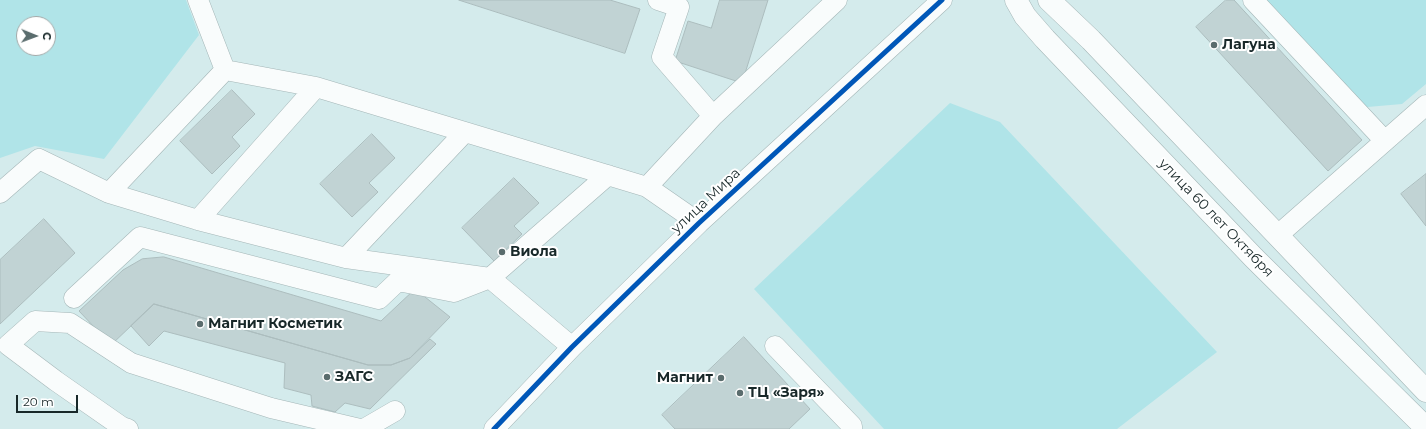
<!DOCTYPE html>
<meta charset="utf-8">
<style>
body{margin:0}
#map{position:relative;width:1426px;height:429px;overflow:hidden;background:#d4ebec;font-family:Montserrat,sans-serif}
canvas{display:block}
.north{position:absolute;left:16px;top:16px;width:40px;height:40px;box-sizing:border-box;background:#fff;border:1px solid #a3a9a9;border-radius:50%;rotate:91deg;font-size:11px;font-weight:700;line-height:16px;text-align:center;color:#182829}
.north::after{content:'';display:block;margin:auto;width:14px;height:18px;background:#5a6c6d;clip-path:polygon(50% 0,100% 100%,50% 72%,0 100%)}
.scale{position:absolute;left:16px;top:395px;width:62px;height:18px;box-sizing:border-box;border:2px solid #182829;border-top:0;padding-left:5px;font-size:12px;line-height:14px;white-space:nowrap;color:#182829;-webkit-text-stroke:3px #fff;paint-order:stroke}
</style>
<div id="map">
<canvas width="1426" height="429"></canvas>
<div class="north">С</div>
<div class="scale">20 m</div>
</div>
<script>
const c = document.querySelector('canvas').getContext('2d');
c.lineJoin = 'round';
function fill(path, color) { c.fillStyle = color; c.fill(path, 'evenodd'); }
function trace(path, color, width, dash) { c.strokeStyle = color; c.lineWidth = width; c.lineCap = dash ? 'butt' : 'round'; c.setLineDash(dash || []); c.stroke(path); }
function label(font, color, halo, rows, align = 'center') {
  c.font = font + ' Montserrat,sans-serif'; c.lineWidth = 4; c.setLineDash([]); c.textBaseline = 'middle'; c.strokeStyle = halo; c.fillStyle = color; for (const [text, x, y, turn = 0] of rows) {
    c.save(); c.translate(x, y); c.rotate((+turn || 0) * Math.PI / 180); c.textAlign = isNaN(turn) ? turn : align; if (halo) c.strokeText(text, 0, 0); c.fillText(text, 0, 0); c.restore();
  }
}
fill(new Path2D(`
 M0 0H186L199 35 104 159 35 146 0 158ZM24 24H48V48H24Z
 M1259 0H1426V84L1402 104 1356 108Z
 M950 103 1000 122 1217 352 1117 429H884L754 289Z`), '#b0e4e8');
const building = new Path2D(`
 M459 0H610L640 9 625 53Z
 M720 0H768L742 83 675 61 688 21 711 28Z
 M1226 0H1234L1362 140 1328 171 1196 27Z
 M232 90 255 114 232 137 240 146 212 174 180 141Z
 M372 134 395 158 369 183 378 192 352 217 320 184Z
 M1426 174V226L1401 194Z
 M514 178 539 203 514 226 522 234 494 261 462 228Z
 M44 219 75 253 0 324V260Z
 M164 257 381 321 415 289 450 317 410 358 391 365H368L154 304 111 345 79 311 123 270 142 259Z
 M154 304 368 365H391L410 358 430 339 436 344 370 409 345 403 335 412 312 406 311 395 284 388 285 363 164 331 149 346 131 326Z
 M744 337 810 409 789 429H675L662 415Z`);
fill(building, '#c1d3d4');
trace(building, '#acbdbe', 1);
const minor = new Path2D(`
 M198 0 225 70
 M1253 0 1385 141
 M713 116 837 0
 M647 187 713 116 662 57 679 7 658 0
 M0 193 39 159 109 193 198 220 346 258 490 278 572 347
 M109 193 225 70 316 87 647 187 699 223
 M198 220 316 87
 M1278 235 1426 105
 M346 258 465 132
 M74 298 140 237 379 299 398 281 454 292 490 278 608 175
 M775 346 852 426V429
 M128 429 122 427 56 381 8 345 35 321 70 323 131 363 271 408 360 429
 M364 429 395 411
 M494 429 572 347 699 223 942 0`);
const major = new Path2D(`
 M1016 0 1025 16 1045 39 1254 258 1426 428
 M1049 0 1091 40 1426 391`);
trace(minor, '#a4b6b7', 21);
trace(major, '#a4b6b7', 23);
trace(minor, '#f9fcfc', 20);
trace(major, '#f9fcfc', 22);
trace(new Path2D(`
 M494 429 572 347 699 223 942 0`), '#0057b8', 5);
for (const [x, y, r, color] of [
 [1214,45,4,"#5a6c6d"],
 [502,252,4,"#5a6c6d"],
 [200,324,4,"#5a6c6d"],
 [327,377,4,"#5a6c6d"],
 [721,378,4,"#5a6c6d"],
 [740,393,4,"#5a6c6d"]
]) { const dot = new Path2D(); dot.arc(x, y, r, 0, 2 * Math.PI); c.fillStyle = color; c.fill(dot); trace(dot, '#fff', 1.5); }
label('bold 14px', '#182829', '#fff', [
 ["Лагуна",1222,45],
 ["Виола",510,252],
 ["Магнит Косметик",208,324],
 ["ЗАГС",335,377],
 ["Магнит",713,378,"right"],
 ["ТЦ «Заря»",748,393]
], 'left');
label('14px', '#182829', '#fff', [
 ["улица Мира",706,201,-43],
 ["улица 60 лет Октября",1216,218,46]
]);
</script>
